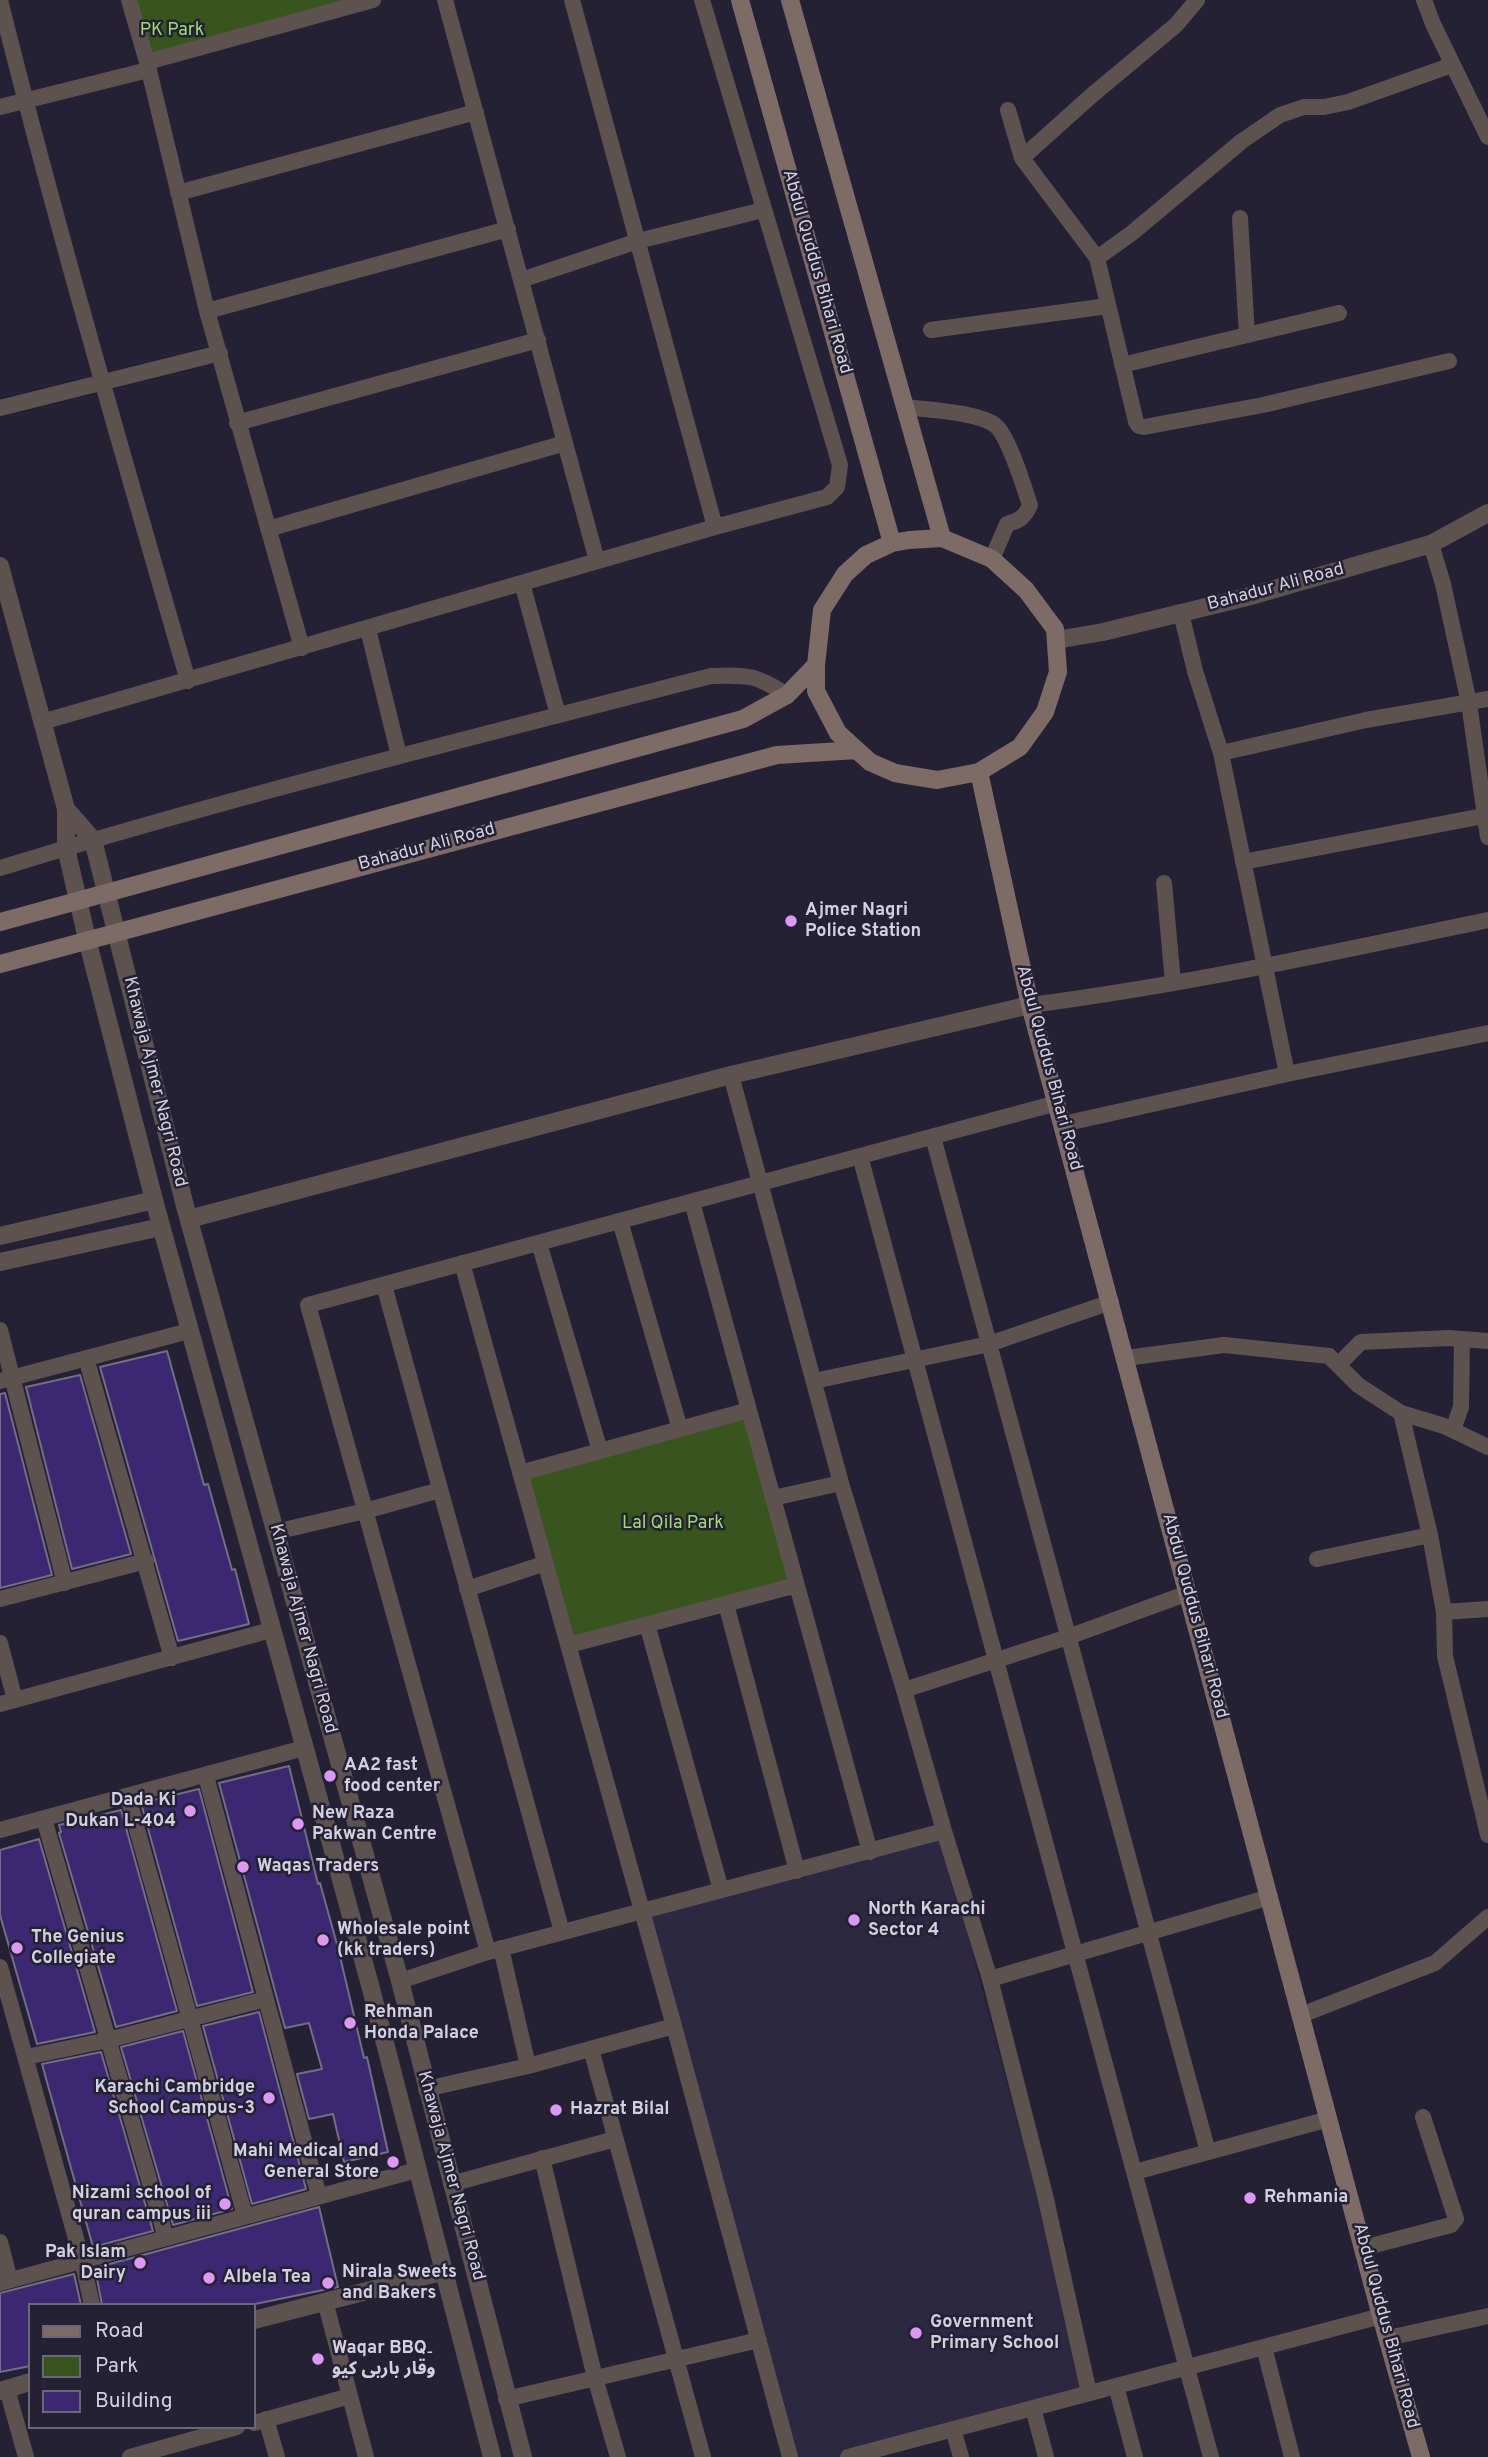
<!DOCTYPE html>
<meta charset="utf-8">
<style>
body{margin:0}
#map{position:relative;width:1488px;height:2457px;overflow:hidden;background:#242134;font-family:Overpass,sans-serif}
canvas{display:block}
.legend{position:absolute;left:28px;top:2303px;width:228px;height:126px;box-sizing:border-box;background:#242134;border:2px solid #6a6778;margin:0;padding:9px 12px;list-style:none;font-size:21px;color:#d2d1de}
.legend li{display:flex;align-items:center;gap:14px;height:35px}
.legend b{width:35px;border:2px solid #6a6778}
</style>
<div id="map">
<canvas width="1488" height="2457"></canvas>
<ul class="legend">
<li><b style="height:9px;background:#7e6b68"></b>Road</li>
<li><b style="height:19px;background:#39551e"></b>Park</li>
<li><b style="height:19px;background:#3c2870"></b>Building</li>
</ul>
</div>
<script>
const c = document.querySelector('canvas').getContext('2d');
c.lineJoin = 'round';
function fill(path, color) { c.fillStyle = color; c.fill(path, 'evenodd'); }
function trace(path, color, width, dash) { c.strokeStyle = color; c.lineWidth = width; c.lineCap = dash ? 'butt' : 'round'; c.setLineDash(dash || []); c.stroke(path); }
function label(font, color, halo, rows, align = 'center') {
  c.font = font + ' Overpass,"Noto Sans Arabic",sans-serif'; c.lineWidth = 5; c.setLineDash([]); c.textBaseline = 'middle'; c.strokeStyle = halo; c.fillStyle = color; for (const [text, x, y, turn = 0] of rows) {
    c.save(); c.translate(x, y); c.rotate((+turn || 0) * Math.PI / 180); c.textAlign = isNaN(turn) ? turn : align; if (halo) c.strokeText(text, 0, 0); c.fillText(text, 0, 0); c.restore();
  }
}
fill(new Path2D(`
 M941 1834 1089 2393 847 2457H790L642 1911Z`), '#2d2841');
fill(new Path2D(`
 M129 0H380L148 70Z
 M749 1410 797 1585 569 1645 520 1473Z`), '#39551e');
const building = new Path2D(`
 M167 1351 204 1485 208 1484 232 1570 235 1569 249 1624 178 1641 100 1367Z
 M80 1375 131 1554 72 1569 26 1387Z
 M5 1393 52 1575 0 1588V1394Z
 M289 1766 318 1884 320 1883 338 1948 364 2058 367 2057 388 2152 344 2162 333 2114 309 2119 297 2074 322 2069 309 2023 285 2028 219 1783Z
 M199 1789 253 1992 197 2006 141 1803Z
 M121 1810 177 2011 116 2027 59 1833 61 1832 59 1825Z
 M39 1839 95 2032 37 2044 0 1915V1850Z
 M259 2012 306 2189 252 2204 203 2026Z
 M183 2031 232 2209 173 2225 121 2047Z
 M101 2052 153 2231 93 2247 42 2064Z
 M319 2207 338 2287 250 2305H102L95 2268Z
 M74 2274 81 2305H30V2366L0 2372V2293Z`);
fill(building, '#3c2870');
trace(building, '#716e85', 2);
trace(new Path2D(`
 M0 0C57 229 123 455 188 681
 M129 0 147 62 207 311 302 648
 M445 0 597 561
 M572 0 715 527
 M1424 0 1433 24 1488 137
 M147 62 373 0
 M0 107 148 70
 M1008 110 1022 158 1097 258 1136 422 1139 426 1144 427 1263 405 1449 361
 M1022 158 1091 96 1176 25 1197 0
 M178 193 476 112
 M1240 218 1247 335
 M1097 258 1132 233 1242 141 1280 115 1304 107H1324L1348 102 1452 65
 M521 280 638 241 763 210
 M207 311 508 229
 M931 330 1108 306
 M1122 365 1339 313
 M905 407C928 410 977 412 995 425 1009 436 1024 488 1030 505 1025 517 1019 521 1007 524L992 559
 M0 408 220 353
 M237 423 538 340
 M268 529 565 443
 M1431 544 1443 584 1469 703 1488 837
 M522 583 558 715
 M1181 613 1195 671 1221 753 1287 1074
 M368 629 399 756
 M42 722 715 527 827 497 837 487 840 465 702 0
 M1221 753 1366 720 1488 699
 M1243 862 1488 815
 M0 868C235 796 473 737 711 676 749 675 754 674 787 695
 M1164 883 1173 983
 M1030 1005C1184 985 1336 952 1488 920
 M731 1075 841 1483 904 1690 944 1831 990 1979 1045 2195 1089 2393
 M1063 1124 1287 1074 1488 1033
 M933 1137 1208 2152
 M860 1156 1211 2457
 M692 1202 870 1852
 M620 1221 680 1429
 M539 1243 600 1451
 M462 1263 674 2026 790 2457
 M384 1285 562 1932
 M0 1330 65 1583
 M86 1358 172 1658
 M1126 1358 1224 1345 1329 1356 1358 1385 1401 1413 1444 1426 1488 1447
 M1338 1365 1361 1342 1449 1338 1488 1341
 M0 1381 189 1331
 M814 1381 989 1344 1111 1302
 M1401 1413 1430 1535 1444 1612 1445 1656 1488 1835
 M1453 1430 1461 1407 1462 1339
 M520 1473 749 1410
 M773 1498 841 1483
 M275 1532 365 1511 440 1490
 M1317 1559 1430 1535
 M467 1589 546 1563
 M0 1599 146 1561
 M726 1604 797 1871
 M1444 1612 1488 1609
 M647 1624 721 1890
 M0 1643 15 1700
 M569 1645 797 1585
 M904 1690 1068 1637 1188 1593
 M0 1704 271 1630
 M206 1776 319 2196
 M128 1797 245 2216
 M44 1819 166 2238
 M0 1830 304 1748
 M501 1948 528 2066 674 2026
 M488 1952 308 1305 1057 1103
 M0 1967 82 2260 92 2305
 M990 1979 1270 1897
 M400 1981 488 1952 944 1831
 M1301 2015 1435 1963 1488 1917
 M591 2049 703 2457
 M26 2057 108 2040 266 1999
 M426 2089 528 2066
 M542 2158 595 2378 618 2457
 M1135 2172 1329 2119
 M451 2184 615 2139
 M0 2242 10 2280
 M1363 2248 1451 2225 1456 2219 1423 2117
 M0 2283 417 2170
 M325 2301 366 2457
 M1388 2338 1488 2316
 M1264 2347 1292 2457
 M1116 2386 1135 2457
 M7 2389 26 2457
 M506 2399 759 2340
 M1033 2408 1046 2457
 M266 2419 277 2457
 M254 2423 350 2396
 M953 2429 961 2457
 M130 2457 237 2427
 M848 2457 1381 2316`), '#5e5250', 16);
trace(new Path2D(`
 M0 566 66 809 93 840 185 1206 400 1981 523 2457
 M1056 640 1103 632 1247 597 1431 544 1488 513
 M66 809V848L87 939 154 1200 370 1985 492 2457
 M189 1219 731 1075 1030 1005
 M0 1236 154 1200
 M0 1262 161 1227
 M254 2320 445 2271
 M0 2391 30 2382`), '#5e5250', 18);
trace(new Path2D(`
 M740 0 892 543
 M790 0 942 538
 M942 538 992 559 1026 590 1055 629 1058 672 1045 712 1020 747 979 772 937 780 895 773 870 762 838 733 816 691V665L822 610 845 574 866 555 892 543 909 540Z
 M979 772 1030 1005 1381 2316 1421 2457
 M0 922 743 719 787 695 816 665
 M0 964 777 755 857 750`), '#7e6b68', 18);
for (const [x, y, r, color] of [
 [791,921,7,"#dc99f4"],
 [330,1776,7,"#dc99f4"],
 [190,1811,7,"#dc99f4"],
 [298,1824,7,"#dc99f4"],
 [243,1867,7,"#dc99f4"],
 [854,1920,7,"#dc99f4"],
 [323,1940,7,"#dc99f4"],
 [17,1948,7,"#dc99f4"],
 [350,2023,7,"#dc99f4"],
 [269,2098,7,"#dc99f4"],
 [556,2110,7,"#dc99f4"],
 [393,2162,7,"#dc99f4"],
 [1250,2198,7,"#dc99f4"],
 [225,2204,7,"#dc99f4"],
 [140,2263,7,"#dc99f4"],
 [209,2278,7,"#dc99f4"],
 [328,2283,7,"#dc99f4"],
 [916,2333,7,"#dc99f4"],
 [318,2359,7,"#dc99f4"]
]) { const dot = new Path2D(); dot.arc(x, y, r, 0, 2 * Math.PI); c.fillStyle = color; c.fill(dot); trace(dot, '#242134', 2.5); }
label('18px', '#a1db71', '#242134', [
 ["PK Park",172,31],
 ["Lal Qila Park",673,1524]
]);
label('18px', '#d2d1de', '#242134', [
 ["Abdul Quddus Bihari Road",816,272,74],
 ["Bahadur Ali Road",1276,588,-15],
 ["Bahadur Ali Road",427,848,-15],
 ["Abdul Quddus Bihari Road",1048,1068,75],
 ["Khawaja Ajmer Nagri Road",154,1082,76],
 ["Abdul Quddus Bihari Road",1194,1616,75],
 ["Khawaja Ajmer Nagri Road",302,1629,75],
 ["Khawaja Ajmer Nagri Road",450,2176,75],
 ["Abdul Quddus Bihari Road",1385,2326,75]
]);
label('bold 18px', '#d2d1de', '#242134', [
 ["Ajmer Nagri",805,911],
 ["Police Station",805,932],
 ["AA2 fast",344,1766],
 ["food center",344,1787],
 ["Dada Ki",176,1801,"right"],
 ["Dukan L-404",176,1822,"right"],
 ["New Raza",312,1814],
 ["Pakwan Centre",312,1835],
 ["Waqas Traders",257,1867],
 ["North Karachi",868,1910],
 ["Sector 4",868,1931],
 ["Wholesale point",337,1930],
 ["(kk traders)",337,1951],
 ["The Genius",31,1938],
 ["Collegiate",31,1959],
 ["Rehman",364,2013],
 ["Honda Palace",364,2034],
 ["Karachi Cambridge",255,2088,"right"],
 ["School Campus-3",255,2109,"right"],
 ["Hazrat Bilal",570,2110],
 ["Mahi Medical and",379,2152,"right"],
 ["General Store",379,2173,"right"],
 ["Nizami school of",211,2194,"right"],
 ["quran campus iii",211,2215,"right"],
 ["Rehmania",1264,2198],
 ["Pak Islam",126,2253,"right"],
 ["Dairy",126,2274,"right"],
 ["Nirala Sweets",342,2273],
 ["and Bakers",342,2294],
 ["Albela Tea",223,2278],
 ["Government",930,2323],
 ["Primary School",930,2344],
 ["Waqar BBQ۔",332,2349],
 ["وقار باربی کیو",332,2370]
], 'left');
</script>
